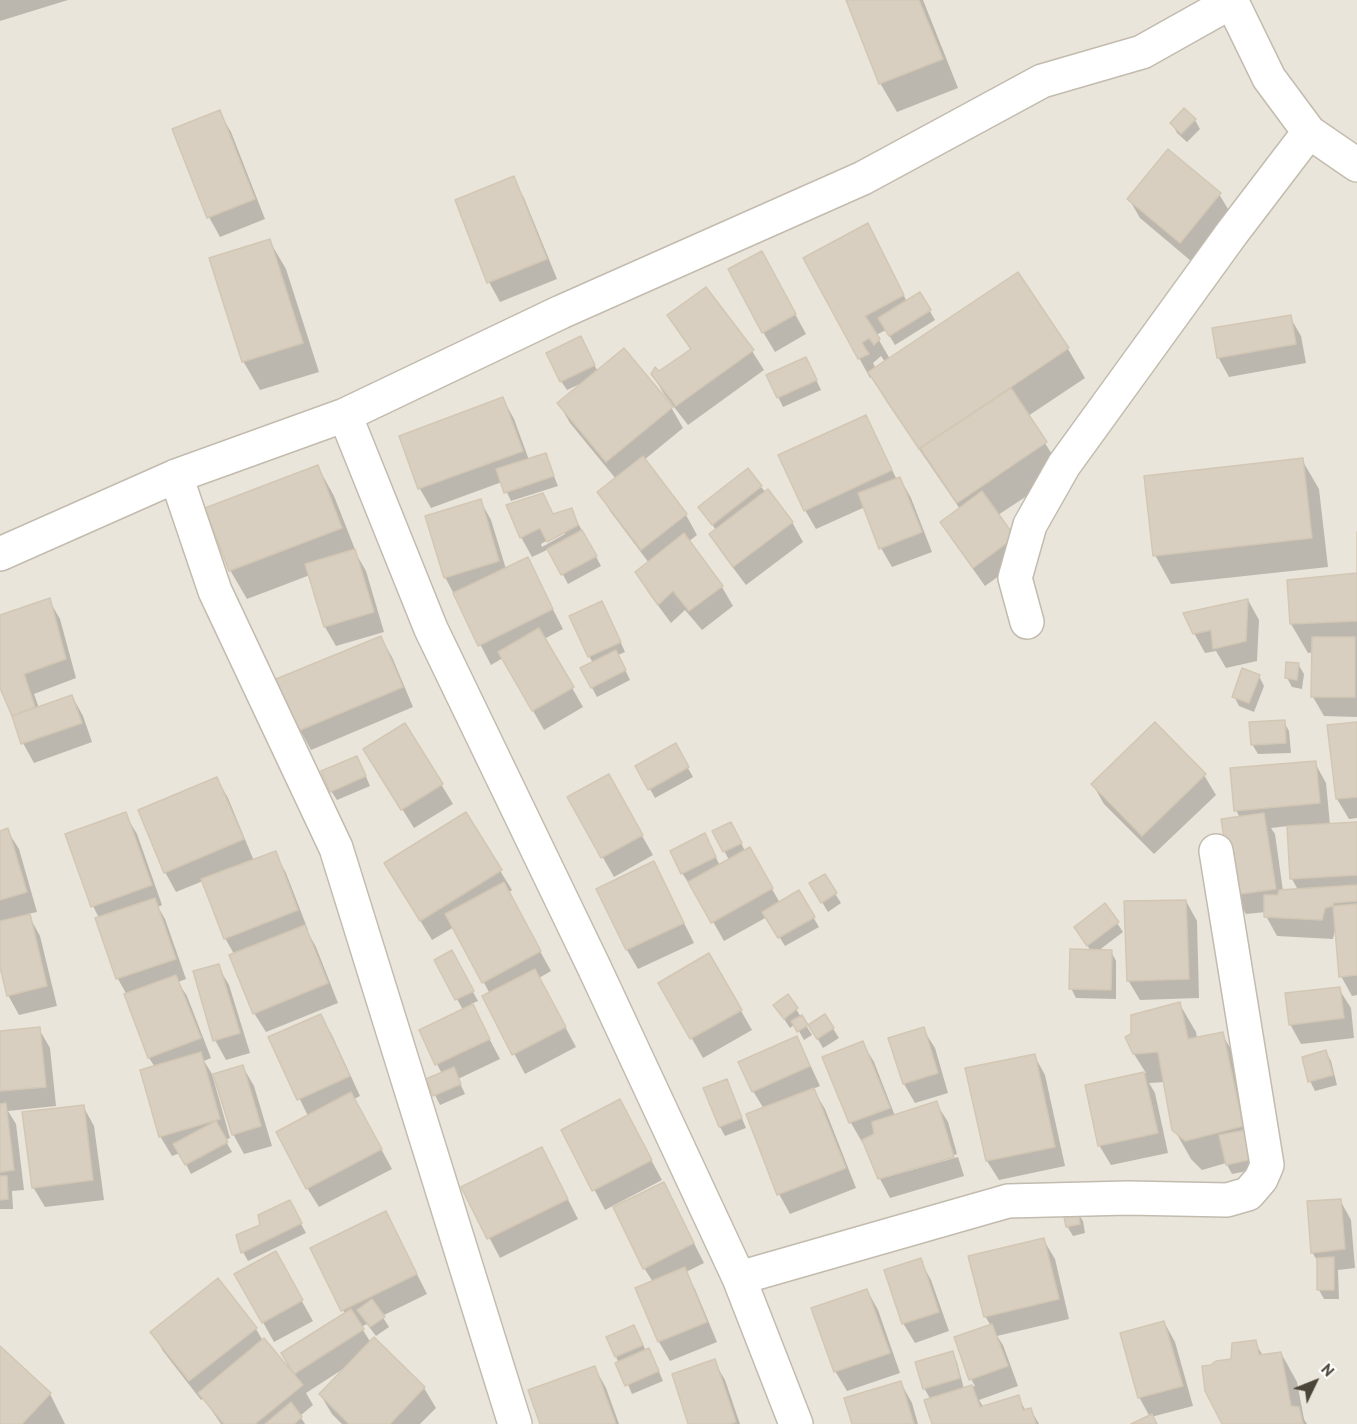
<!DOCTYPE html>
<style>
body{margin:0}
#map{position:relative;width:1357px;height:1424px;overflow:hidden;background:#f6f3ec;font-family:"PT Sans",sans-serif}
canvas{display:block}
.north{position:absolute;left:1285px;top:1352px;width:60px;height:60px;-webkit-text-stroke:4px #fff;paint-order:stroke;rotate:47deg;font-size:16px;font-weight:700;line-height:24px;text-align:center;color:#4b4439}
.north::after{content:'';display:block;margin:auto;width:21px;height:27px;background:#4b4439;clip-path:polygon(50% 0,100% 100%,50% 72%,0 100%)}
</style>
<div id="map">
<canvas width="1357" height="1424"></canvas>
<div class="north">N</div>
</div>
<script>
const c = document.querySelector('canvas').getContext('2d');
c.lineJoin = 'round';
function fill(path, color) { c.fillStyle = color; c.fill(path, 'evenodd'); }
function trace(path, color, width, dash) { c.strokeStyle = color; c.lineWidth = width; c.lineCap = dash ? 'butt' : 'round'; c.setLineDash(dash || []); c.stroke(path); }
fill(new Path2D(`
 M0 0H1357V1424H0Z`), '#eae5da');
fill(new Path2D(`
 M0 0H68L0 21Z
 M848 0H923L958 88 897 112 880 83Z
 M219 112 231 132 265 219 220 237 209 217 174 130Z
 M1195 120 1200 129 1187 142 1177 133 1172 123Z
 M513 178 524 198 557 279 500 302 489 282Z
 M1219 194 1231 214 1191 261 1140 218 1129 199Z
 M269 240 286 269 319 372 260 390 243 361Z
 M879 245 907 302 920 294 935 320 895 345 886 330 876 335 890 359 1018 274 1068 349 1085 378 1028 416 1063 472 998 515 1025 557 985 586 953 541 942 522 960 509 886 401 872 377 870 378 805 259ZM881 356 885 362 876 369 873 363Z
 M772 272 806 334 775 352 763 332Z
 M668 316 752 351 764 370 688 425 664 394 652 374 659 373 691 350Z
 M1290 317 1301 336 1306 363 1229 377 1218 357Z
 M585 347 598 372 671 407 683 428 644 460 686 515 697 535 688 542 722 587 733 606 702 630 685 610 671 623 648 592 637 573 649 563 610 511 599 492 616 479 570 423 559 404 582 383 567 390 561 381Z
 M811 369 821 390 783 407 768 376Z
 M503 399 514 419 529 460 545 454 558 486 511 501 502 482 431 508 420 489 401 437Z
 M866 417 897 480 900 478 911 498 932 552 892 567 881 548 865 507 816 529 805 510Z
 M1302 460 1319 489 1328 567 1171 584 1155 555Z
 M318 467 334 496 358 557 366 571 384 632 336 646 325 627 310 575 247 599 230 570Z
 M761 487 792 522 803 542 746 585 722 553 711 534 716 530 700 507Z
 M543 495 554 516 571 510 601 566 568 584 549 549 532 557 521 537ZM565 530V534L542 547 541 544Z
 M480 500 491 520 506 569 527 559 563 629 544 639 583 707 544 730 503 658 491 665 445 577Z
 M1357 574V717L1324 716 1313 697 1314 652 1308 653 1291 624Z
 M49 600 60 619 76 678 34 694 39 708 72 696 83 716 92 742 34 763 23 743 0 686V617Z
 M1248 600 1259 620 1257 661 1226 668 1216 651 1205 653 1194 633Z
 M607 612 625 652 618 655 630 680 597 697 582 669 593 663 589 656Z
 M381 638 392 657 413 707 311 750 300 730Z
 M1298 664 1304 674 1302 689 1292 687 1287 678Z
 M1259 676 1264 686 1254 712 1239 706 1234 696Z
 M1284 722 1289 731 1291 753 1258 754 1252 744Z
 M1357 723V818L1349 819 1337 799 1329 726Z
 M675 745 693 777 655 798 637 766Z
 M1315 763 1326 783 1330 825 1357 823V995L1352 996 1341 976 1336 926 1333 939 1277 936 1266 916V912L1246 914 1234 895 1240 818 1236 810ZM1288 826 1292 879 1298 890 1283 891 1275 834 1271 828Z
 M362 767 370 786 337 800 331 791Z
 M377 769 441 784 453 804 414 828Z
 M1204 775 1216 795 1154 854 1104 804 1093 785Z
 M608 776 653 855 614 877 569 798Z
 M217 779 228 798 254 861 275 853 286 873 308 930 307 931 316 947 338 1003 266 1032 254 1013 234 954 225 938 203 881 176 892 165 872Z
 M125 814 137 834 162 905 158 907 165 919 186 979 178 982 187 996 211 1058 204 1061 212 1074 230 1138 225 1140 232 1152 191 1174 180 1153 172 1156 160 1136 155 1067 149 1058 127 995 118 979 97 919 99 918 93 906Z
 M465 814 512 890 508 893 551 971 539 978 576 1047 525 1074 484 997 490 994 454 927 432 940 397 883Z
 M7 830 19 849 37 912 28 914 40 936 57 1006 19 1015 8 995 0 961V832Z
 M714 832 736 833 745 851 749 849 780 903 798 892 819 927 785 946 767 917 724 941 690 881 688 882 682 873 710 845 720 866 729 860Z
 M654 863 694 943 638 969 627 950Z
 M824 876 841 903 828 912 811 884Z
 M1186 901 1197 921 1199 998 1140 1000 1128 980Z
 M1105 905 1123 932 1098 951H1111L1116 961V999L1076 998 1071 988 1091 951 1081 936Z
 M451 952 478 1001 471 1004 500 1059 458 1079 465 1094 440 1105 435 1095 442 1074 437 1064 463 1010 436 960Z
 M709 955 752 1030 703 1058 660 983Z
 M218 966 229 985 250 1053 226 1060 215 1040Z
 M1339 989 1351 1008 1354 1038 1301 1044 1290 1024Z
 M788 996 812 1035 804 1040 795 1024 790 1028 775 1005Z
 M1179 1003 1196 1032 1197 1038 1222 1034 1239 1063 1257 1169 1232 1174 1226 1163 1202 1170 1191 1159 1174 1129 1165 1082 1149 1083 1155 1093 1168 1153 1111 1165 1099 1145 1087 1086 1146 1073 1134 1054Z
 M321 1016 332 1035 360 1096 354 1099 392 1169 319 1207 307 1188 308 1116 270 1038Z
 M825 1016 839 1038 823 1048 810 1026Z
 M39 1029 50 1048 56 1106 8 1111 16 1124 24 1190 12 1191 13 1209H0V1032Z
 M923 1029 935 1048 948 1093 915 1103 904 1084Z
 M796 1038 807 1058 820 1086 813 1089 825 1109 856 1188 790 1214 779 1194 764 1109 753 1091Z
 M862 1042 874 1062 895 1116 936 1103 948 1122 957 1154 879 1177 864 1142H862L851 1123 824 1058Z
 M1326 1052 1331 1061 1337 1085 1315 1091 1310 1081Z
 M1034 1055 1045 1075 1065 1166 999 1180 987 1161Z
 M243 1067 254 1086 272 1146 244 1154 233 1134Z
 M726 1081 746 1128 725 1136 720 1127Z
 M83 1106 94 1126 104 1200 45 1207 33 1187Z
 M630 1121 662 1180 605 1210 563 1130Z
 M958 1157 964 1176 890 1198 880 1179Z
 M552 1168 578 1219 500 1258 463 1188Z
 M664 1184 704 1263 686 1272 695 1289 717 1342 670 1361 659 1342 653 1282 644 1268Z
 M1340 1200 1351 1220 1355 1268 1338 1270 1339 1299H1324L1319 1290 1318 1262 1312 1252Z
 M294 1211 306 1233 248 1261 243 1252Z
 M1077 1212 1083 1221 1085 1233 1073 1236 1067 1226Z
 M386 1213 427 1294 382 1316 389 1327 376 1336 367 1324 361 1327 371 1343 374 1339 424 1388 436 1408 420 1424H342L332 1414 320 1394 343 1369 306 1393 313 1405 300 1416 305 1424H221L203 1398 201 1400 163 1351 152 1332 256 1329 263 1341 292 1373 345 1314 312 1248Z
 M1043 1239 1055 1259 1069 1319 997 1336 1003 1345 1018 1386 979 1400 984 1408 1018 1397 1026 1411 1031 1410 1039 1424H934L931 1400 924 1388 952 1353 957 1362 964 1389 975 1386 971 1379 991 1326 985 1316Z
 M275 1253 313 1321 274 1342 236 1274Z
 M920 1260 931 1280 949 1331 915 1343 903 1323Z
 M867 1290 878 1310 900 1373 847 1391 835 1371Z
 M1164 1322 1175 1342 1193 1406 1151 1417 1156 1424H1135L1150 1417 1139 1397Z
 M639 1336 646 1351 654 1360 663 1381 632 1394 608 1338Z
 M1255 1342 1263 1356 1281 1353 1297 1382 1304 1419 1307 1424H1223L1233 1361Z
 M0 1348 50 1394 65 1424H0Z
 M714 1361 725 1380 740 1424H690Z
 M595 1368 606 1388 619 1424H541Z
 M901 1383 912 1403 918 1424H853Z`), '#0003');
const building = new Path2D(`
 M846 0H919L943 59 879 84Z
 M1184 108 1196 119 1181 134 1170 123Z
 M220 110 255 199 207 218 172 129Z
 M1168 149 1221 193 1180 243 1127 199Z
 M514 176 547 259 487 283 455 200Z
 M868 223 904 295 865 316 880 339 874 345 869 338 862 343 869 354 858 359 803 258Z
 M270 239 303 343 242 362 209 258Z
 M762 251 796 314 762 333 728 269Z
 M1018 272 1069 348 919 449 868 372Z
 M706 287 754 350 676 406 651 374 655 367 659 371 691 349 667 315Z
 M920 292 931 310 889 336 878 318Z
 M1291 315 1296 344 1217 358 1212 328Z
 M581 336 595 365 560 382 546 353Z
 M624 348 673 407 606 462 557 403Z
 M806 357 817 380 777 398 766 375Z
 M1011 388 1047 442 957 503 920 448Z
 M503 397 523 451 418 489 399 436Z
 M866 415 892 470 804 511 778 455Z
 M546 453 554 476 504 493 496 469Z
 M643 456 687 514 641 550 597 492Z
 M1303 458 1312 538 1153 556 1144 476Z
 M318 465 342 528 229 571 205 508Z
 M748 468 762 486 712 525 698 507Z
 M900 477 922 532 879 549 858 493Z
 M768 489 793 522 733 567 709 534Z
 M982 491 1015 537 973 568 940 522Z
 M543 493 553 514 572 508 578 525 547 542 540 528 520 538 506 505Z
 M481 499 499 561 444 578 425 516Z
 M582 530 597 556 561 575 547 549Z
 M1357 532V621L1290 624 1287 580 1357 573Z
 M684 533 723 586 689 611 673 591 658 605 635 572Z
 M355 549 374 612 324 627 305 564Z
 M528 557 553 609 478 646 453 593Z
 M50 598 66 659 24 674 35 707 12 716 0 688V615Z
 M1248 599 1246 641 1213 649 1211 630 1193 634 1183 613Z
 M602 601 621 642 588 657 569 616Z
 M539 628 574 687 532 711 498 652Z
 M381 636 403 687 298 731 276 679Z
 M1312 637H1355V697H1311Z
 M616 650 626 670 591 688 580 668Z
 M1286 662 1299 663 1297 680 1285 678Z
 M1242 668 1260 675 1249 703 1232 697Z
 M72 695 82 723 21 744 12 716Z
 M1285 720 1286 743 1251 745 1249 722Z
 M1155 722 1206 774 1142 836 1091 784Z
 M1357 722V797L1336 799 1327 725Z
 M405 723 443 784 401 810 363 749Z
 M676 743 689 767 648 790 635 766Z
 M357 756 366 776 330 792 321 771Z
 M1316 761 1320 803 1234 811 1230 768Z
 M609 774 643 835 601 858 567 797Z
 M217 777 244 839 164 873 138 810Z
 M126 812 152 885 91 907 65 834Z
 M466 812 502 870 420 921 384 863Z
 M1264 813 1276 889 1233 895 1221 819Z
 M731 822 742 843 723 852 712 831Z
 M1357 822V875L1290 879 1287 826Z
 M8 828 27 892 0 900V831Z
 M705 833 716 857 681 874 670 851Z
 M750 847 773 888 711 923 688 882Z
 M276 851 298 910 224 939 201 879Z
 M654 861 684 923 626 950 596 889Z
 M825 874 837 893 821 903 809 883Z
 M504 882 541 951 482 983 445 914Z
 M1357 885V901L1333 903V906L1325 908 1322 920 1264 917V895H1278L1279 890Z
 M799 890 815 917 778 938 762 912Z
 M155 898 176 959 116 979 95 918Z
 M1186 900 1189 979 1127 981 1124 901Z
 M1105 903 1119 922 1087 946 1074 927Z
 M1357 904V975L1339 977 1333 906Z
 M30 914 47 986 7 996 0 967V921Z
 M305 925 328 983 253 1014 229 955Z
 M1070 949 1112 950 1111 990 1069 989Z
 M452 950 474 991 455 1000 434 960Z
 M709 953 742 1010 690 1039 658 983Z
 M219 964 240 1033 213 1041 193 971Z
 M535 969 566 1027 512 1055 482 996Z
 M176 975 201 1038 148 1058 124 994Z
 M1340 987 1344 1018 1289 1025 1285 993Z
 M788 994 798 1008 784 1019 773 1005Z
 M1180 1002 1188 1039 1223 1032 1243 1126 1185 1141 1172 1130 1158 1052 1133 1054 1125 1037 1131 1034V1015Z
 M473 1004 490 1039 435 1065 419 1030Z
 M321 1014 350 1076 297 1100 268 1037Z
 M825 1014 834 1028 817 1039 808 1025Z
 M802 1015 808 1025 797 1032 791 1021Z
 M40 1027 46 1087 0 1091V1031Z
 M924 1027 938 1073 903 1084 888 1038Z
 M797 1036 810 1066 752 1092 738 1062Z
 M863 1041 890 1108 849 1123 822 1057Z
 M1326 1050 1333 1075 1308 1082 1302 1057Z
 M201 1052 220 1119 159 1137 140 1070Z
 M1035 1054 1055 1147 986 1161 965 1068Z
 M243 1065 261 1126 232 1135 213 1074Z
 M454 1067 461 1084 433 1096 426 1079Z
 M1144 1072 1158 1133 1098 1146 1085 1085Z
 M727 1079 742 1118 719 1127 703 1088Z
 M814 1088 846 1168 777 1195 746 1114Z
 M351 1092 382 1149 306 1189 276 1132Z
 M620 1099 652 1160 592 1191 561 1130Z
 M937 1101 954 1157 878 1179 862 1140 874 1134 872 1122Z
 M6 1103 14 1170 0 1172V1104Z
 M84 1105 93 1180 32 1188 22 1112Z
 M216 1121 228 1142 185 1165 173 1144Z
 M1246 1130 1252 1159 1226 1165 1219 1135Z
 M542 1147 568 1199 487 1239 461 1187Z
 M0 1176H7L8 1199 0 1200Z
 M664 1182 694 1243 643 1269 613 1207Z
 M1341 1199 1345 1249 1311 1253 1307 1201Z
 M290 1200 302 1223 241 1253 236 1235 260 1225 258 1215Z
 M1078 1210 1080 1224 1066 1227 1063 1212Z
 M386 1211 417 1274 341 1311 310 1248Z
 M1044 1238 1059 1299 984 1317 968 1256Z
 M276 1251 303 1300 262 1323 234 1274Z
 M1334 1257V1290H1317V1258Z
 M921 1258 939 1312 902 1324 884 1270Z
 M685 1267 707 1322 658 1342 635 1288Z
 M218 1278 257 1328 189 1381 150 1332Z
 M867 1289 890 1353 834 1372 811 1308Z
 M372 1299 385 1317 370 1327 357 1310Z
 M351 1309 364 1329 294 1374 281 1353Z
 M1164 1321 1183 1386 1138 1398 1120 1333Z
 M992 1324 1008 1366 969 1380 954 1337Z
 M634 1325 643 1345 615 1357 606 1337Z
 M374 1337 425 1387 390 1424H349L319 1394Z
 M264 1338 303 1385 255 1424H224L198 1393Z
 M1256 1340 1259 1355 1281 1352 1291 1406 1299 1407 1303 1424H1222L1205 1391 1202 1366 1211 1365 1216 1361 1231 1359 1232 1343Z
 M0 1346 51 1393 22 1424H0Z
 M649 1348 659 1371 625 1386 615 1363Z
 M953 1351 960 1378 923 1389 915 1362Z
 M715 1359 736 1422 729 1424H688L672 1374Z
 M595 1366 616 1424H540L528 1390Z
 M901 1381 914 1424H852L844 1398Z
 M972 1385 980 1407 1019 1395 1023 1410 1031 1408 1036 1424H932L924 1400Z
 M291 1402 302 1417 294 1424H265Z
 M1152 1414 1157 1424H1131Z`);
fill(building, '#d8cfc1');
trace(building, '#d3c7b4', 1.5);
const minor = new Path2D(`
 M1231 0 1269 78 1309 132 1357 165
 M345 415 431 629 594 967 739 1278 796 1424
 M176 476 215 591 336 848 515 1424
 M0 554 176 476 345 415 561 312 863 178 1042 81 1142 52 1231 2
 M1027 622 1015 578 1030 525 1064 465 1232 233 1309 132
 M739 1278 1008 1201 1128 1198 1227 1200 1248 1194 1261 1179 1267 1165 1216 851`);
trace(minor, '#c2bbae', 36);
trace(minor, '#fff', 33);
</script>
